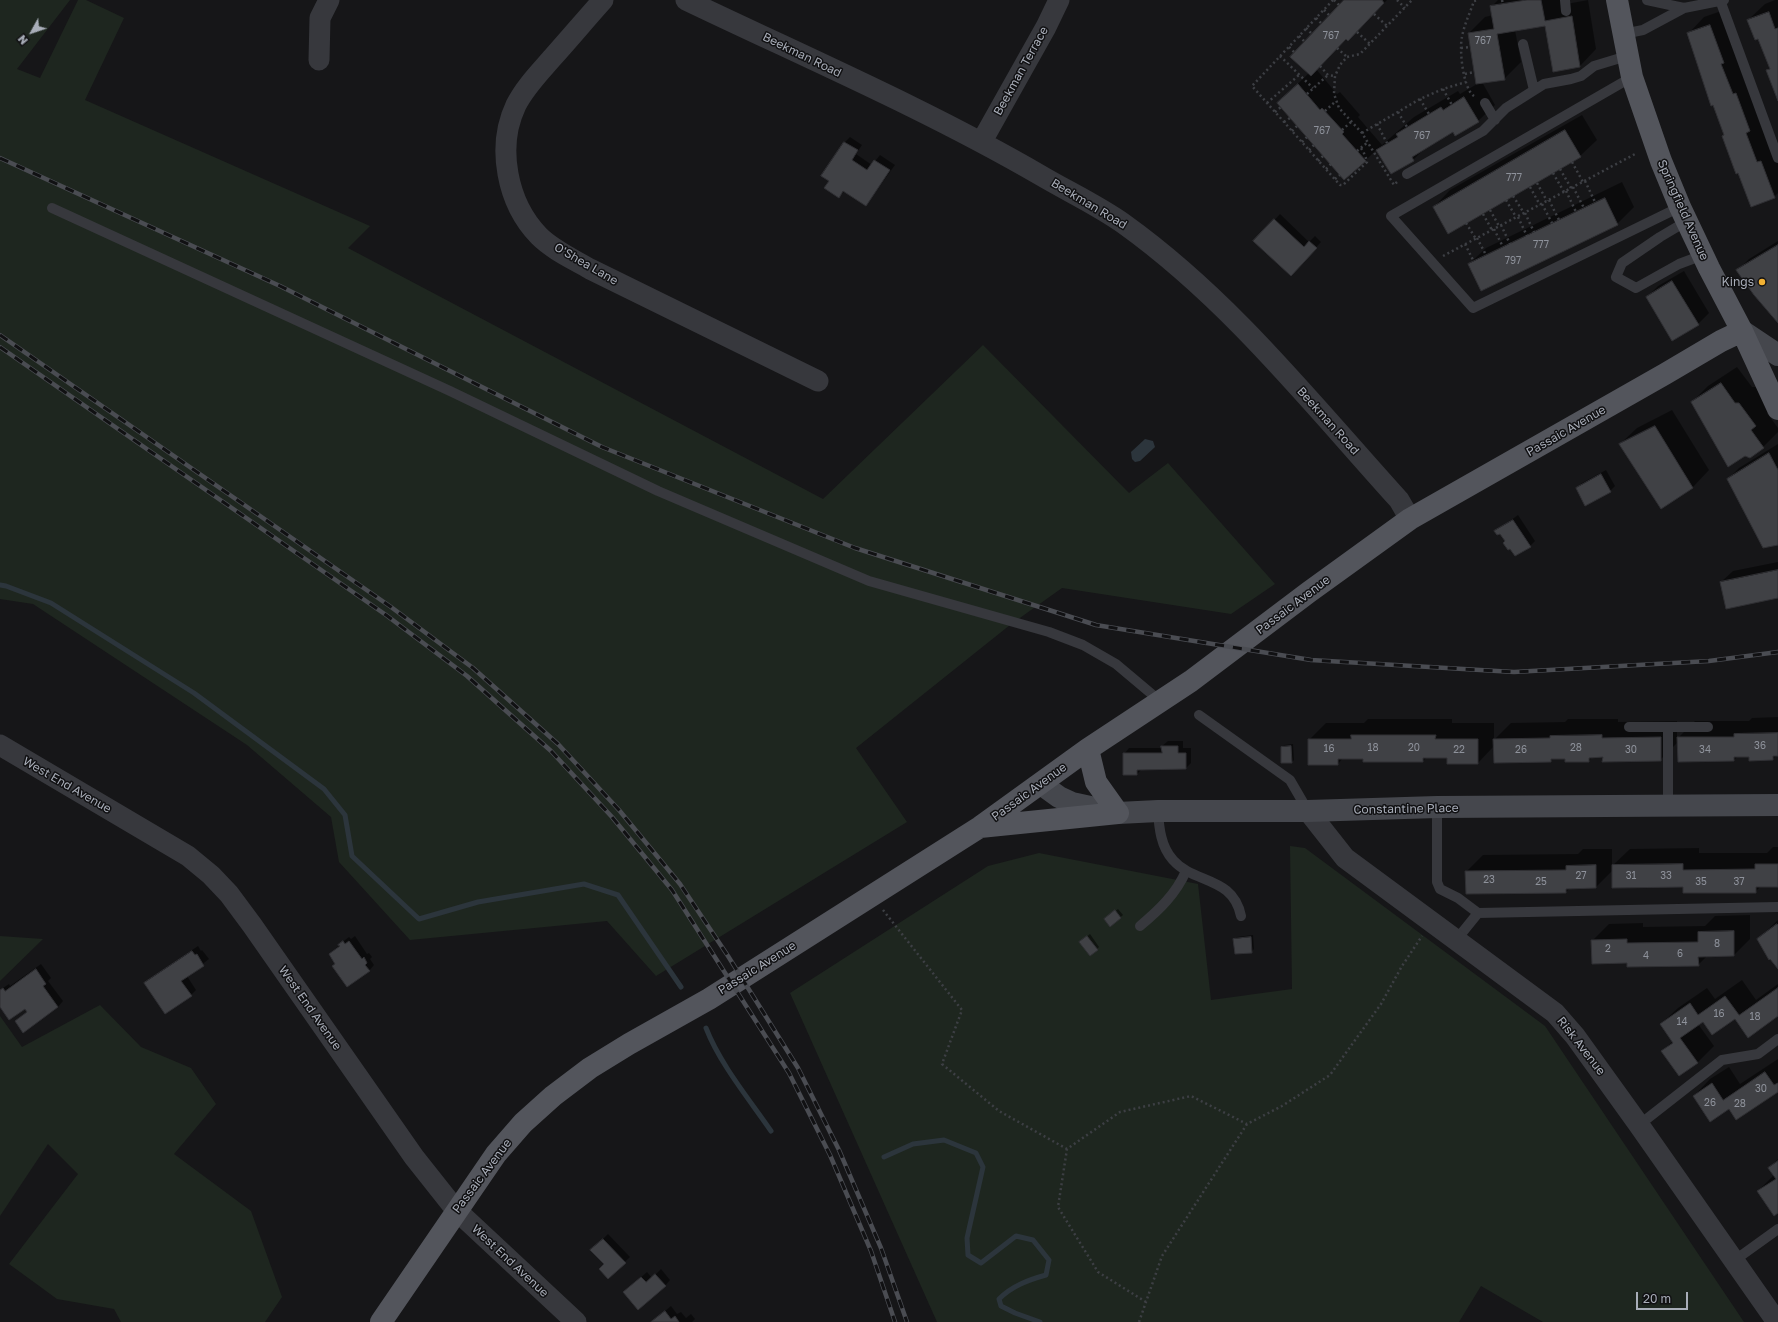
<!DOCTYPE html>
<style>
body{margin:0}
#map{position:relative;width:1778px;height:1322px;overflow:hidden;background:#161618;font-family:"Golos Text",sans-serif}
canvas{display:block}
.north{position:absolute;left:12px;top:12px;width:40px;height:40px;-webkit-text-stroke:3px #111113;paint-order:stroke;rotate:230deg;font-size:11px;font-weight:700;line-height:16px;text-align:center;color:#a8adb8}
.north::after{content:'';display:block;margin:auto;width:14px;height:18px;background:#a8adb8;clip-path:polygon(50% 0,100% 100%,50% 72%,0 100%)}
.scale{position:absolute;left:1636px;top:1292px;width:52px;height:18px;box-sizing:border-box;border:2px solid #a8adb8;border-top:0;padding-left:5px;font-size:12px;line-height:14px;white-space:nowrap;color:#a8adb8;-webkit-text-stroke:3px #111113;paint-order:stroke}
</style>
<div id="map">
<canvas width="1778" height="1322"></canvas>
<div class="north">N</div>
<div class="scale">20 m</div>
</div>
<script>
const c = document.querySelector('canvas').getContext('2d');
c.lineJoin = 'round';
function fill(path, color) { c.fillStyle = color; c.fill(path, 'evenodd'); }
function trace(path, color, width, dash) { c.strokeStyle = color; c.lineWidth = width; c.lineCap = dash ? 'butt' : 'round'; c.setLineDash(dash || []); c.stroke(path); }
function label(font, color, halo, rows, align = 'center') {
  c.font = font + ' "Golos Text",sans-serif'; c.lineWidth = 3; c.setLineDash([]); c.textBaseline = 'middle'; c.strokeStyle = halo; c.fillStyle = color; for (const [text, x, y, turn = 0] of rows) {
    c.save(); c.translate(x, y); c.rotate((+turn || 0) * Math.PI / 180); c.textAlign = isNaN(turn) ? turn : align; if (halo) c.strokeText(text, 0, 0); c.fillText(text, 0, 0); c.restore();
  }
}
fill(new Path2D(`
 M0 0H70L17 69 40 78 78 0H86L124 18 85 100 370 226 348 248 823 499 983 345 1129 493 1168 463 1275 584 1231 614 1062 588 1010 625 856 748 907 822 656 976 607 921 410 940 339 862 331 817 247 745 33 604 0 599Z
 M1290 846 1305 848 1545 1026 1744 1322H1543L1481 1286 1459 1322H937L790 993 988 866 1039 853 1198 884 1211 1000 1292 989Z
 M0 936 43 939 0 981Z
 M100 1005 141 1047 191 1068 216 1104 174 1154 251 1211 282 1297 265 1322H121L114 1309 57 1299 9 1264 78 1174 48 1144 0 1216V1016L22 1047Z`), '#1e261f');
fill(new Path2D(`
 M1145 439 1153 441 1155 447 1140 461 1135 462 1132 459 1131 452Z`), '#2c353c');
fill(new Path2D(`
 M1346 0H1387L1365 23 1346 38 1316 69 1337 94 1340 92 1360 115 1358 117 1382 145 1414 117 1458 91 1460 94 1477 84 1469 33 1485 17 1493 15 1491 7 1498 0H1560L1561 5 1588 0 1596 49 1580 66 1546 25 1515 30 1521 62 1504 79 1482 82 1495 105 1478 121 1454 131 1425 148 1413 160 1391 173 1377 149 1365 161 1278 103 1309 73Z
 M1775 0H1778V98L1768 70 1770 67 1759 38 1748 20 1765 4Z
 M1727 9 1778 147V193L1774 197 1725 135 1688 34 1704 17Z
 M1582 115 1597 140 1580 156 1434 207 1450 190Z
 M850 137 862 145 856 154 872 165 880 155 895 165 866 205 845 191 839 196 830 181 823 176 845 142Z
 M1622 182 1634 207 1617 224 1482 290 1469 264 1486 248Z
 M1280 214 1309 242 1315 236 1321 242 1296 269 1255 241Z
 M1778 241V321L1738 270 1749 259Z
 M1684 271 1709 313 1698 324 1647 297 1658 286Z
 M1737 367 1752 387H1756L1772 409 1767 413 1778 428V432L1763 447 1692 402 1708 386Z
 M1672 410 1709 470 1693 487 1662 507 1620 444 1637 428Z
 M1778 444V544L1728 479 1739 468Z
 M1606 470 1615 486 1610 491 1577 488 1582 483Z
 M1518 515 1535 541 1530 546 1505 541 1501 533 1496 531Z
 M1778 562V597L1721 582 1733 571Z
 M1778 717V755L1772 759 1749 756H1738L1734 760 1678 742 1660 760 1604 756H1593L1589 761 1554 758 1550 761 1494 746 1478 763 1448 757H1427L1423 761 1343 758 1338 764 1309 740 1326 723H1364L1368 719H1452V723H1494V740L1511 723 1565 722 1568 719H1618V722L1677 721V739L1695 721H1749L1752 718Z
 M1168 741H1183V748H1191V763L1186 768 1142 769 1137 774 1124 754 1129 748H1162V746Z
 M1293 744 1294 760 1292 762 1282 747 1284 745Z
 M1773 847H1778V886H1761L1755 892 1684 886 1613 870 1596 887 1570 888 1566 892 1466 872 1483 855 1578 854 1583 849H1612V866L1630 849 1699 848V853H1767Z
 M1118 909 1123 915 1110 926 1108 917Z
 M1750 915V939L1734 955 1707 956 1698 965 1628 962 1592 941 1609 924 1643 923V927L1705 926 1715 916Z
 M1778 920V968L1758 939Z
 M1090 934 1099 947 1097 949 1083 940Z
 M1253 935 1254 949 1251 952 1234 939 1237 937Z
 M355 936 367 954 369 953 372 957 370 959 374 965 369 971 336 963 330 954 345 940 349 937 351 939Z
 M198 946 201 951 202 950 209 959 187 976 196 990 191 995 145 983 151 978Z
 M41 964 51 978 48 981 63 1001 58 1007 16 1021 28 1011 25 1008 0 1005V990L9 984 10 986Z
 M1742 980 1756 1000 1778 984V1015L1703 1021 1698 1024 1714 1046 1697 1063 1663 1051 1673 1041 1661 1024 1678 1008 1707 988 1715 999Z
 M1778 1059V1091L1729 1108 1694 1096 1710 1079 1729 1067 1740 1084Z
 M1778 1159V1212L1758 1191 1774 1175 1769 1168Z
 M608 1234 630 1257 608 1278 605 1264 592 1250Z
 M661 1269 670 1280 665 1286 630 1287 647 1272 652 1278Z
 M671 1306 677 1314 681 1312 686 1318 691 1314 695 1319 692 1322H652Z`), '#0007');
trace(new Path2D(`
 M0 585 6 586 51 603 194 693 324 789 345 815 352 856 419 919 478 902 584 884 618 895 681 987
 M706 1028C720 1064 749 1099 771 1131
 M884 1157 913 1144 944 1140 976 1153 983 1167 967 1238 968 1255 981 1263 1016 1236 1033 1240 1049 1260 1046 1275C1028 1280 1012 1286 999 1299L1001 1306 1015 1313 1040 1322`), '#2c353c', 5);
const building = new Path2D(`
 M1344 0H1382L1384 3 1348 41 1346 39 1311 76 1290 57Z
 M1527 0H1541L1545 21 1572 16 1580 67 1553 72 1545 26 1497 34 1505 80 1476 84 1468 33 1494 29 1490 6Z
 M1769 12 1775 29 1778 28V101L1766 70 1770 69 1758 39 1755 40 1747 20Z
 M1710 25 1724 63 1721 64 1733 94 1736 93 1750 131 1746 133 1757 162 1761 161 1775 198 1751 207 1738 173 1736 174 1722 136 1724 135 1713 105 1711 106 1687 33Z
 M1298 84 1320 110 1322 108 1344 132 1342 134 1366 161 1344 180 1277 103Z
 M1464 97 1479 122 1455 136 1453 132 1412 157 1414 161 1391 174 1376 150 1398 137 1396 134 1441 107 1443 110Z
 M1565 130 1581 157 1448 234 1433 207Z
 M844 142 858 150 852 160 867 170 874 160 890 170 866 206 843 191 839 198 824 188 829 181 821 176Z
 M1605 198 1618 225 1481 291 1468 264Z
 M1274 219 1304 247 1309 241 1317 248 1291 276 1253 241Z
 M1778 245V323L1754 295 1736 270Z
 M1672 281 1699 325 1672 341 1646 297Z
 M1721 383 1735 403H1739L1756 426 1751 430 1764 448 1750 458 1745 456 1728 467 1691 402Z
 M1655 426 1693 488 1661 509 1619 444Z
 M1769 453 1778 470V545L1763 548 1727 479Z
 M1601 474 1611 492 1585 506 1576 488Z
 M1513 520 1531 547 1515 556 1510 549 1508 550 1503 543 1505 541 1500 534 1497 535 1494 531Z
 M1778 570V598L1726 609 1720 582Z
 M1778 733V756H1773V760L1749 761V757H1734V761L1678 762 1677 737H1734V734Z
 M1351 735H1436L1435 739H1478V764H1447V758H1423V762H1363V759H1338V765H1308V739H1351Z
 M1602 735V738L1661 737V761L1602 762 1603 757 1589 758V762H1565V759H1551V762L1494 763 1493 739 1550 738V736Z
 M1161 746H1178V753H1186V769L1137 770V775H1123V753H1162Z
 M1291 746 1292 763H1281V747Z
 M1683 864V870L1755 869V864H1778V887H1756V893H1683V887L1612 888V865Z
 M1596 865V888L1566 889V893L1466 894 1465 871 1566 870V866Z
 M1115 910 1121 918 1110 927 1104 919Z
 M1777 924 1778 925V969L1770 959 1769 960 1757 939Z
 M1734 931V956L1698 957 1699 966 1627 967V963L1592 964 1591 940 1627 939V943L1698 942V932Z
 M1087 936 1098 950 1090 956 1079 942Z
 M1251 937 1252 953 1235 954 1233 939Z
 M343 941 345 944 349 941 362 959 364 957 367 963 365 965 370 971 347 987 332 966 335 964 329 954 340 946 338 945Z
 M192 951 195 955 197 954 204 966 181 981 192 996 165 1014 144 983Z
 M36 969 46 984 43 986 58 1007 23 1033 15 1021 27 1012 25 1009 9 1020 0 1007V990L3 988 5 991Z
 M1778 988V1016L1748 1038 1735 1019 1712 1035 1703 1022 1680 1038 1698 1063 1679 1076 1661 1051 1673 1043 1660 1024 1690 1003 1698 1015 1725 996 1739 1015Z
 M1765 1072 1774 1085 1778 1083V1092L1736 1120 1729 1109 1710 1122 1693 1096 1712 1083 1723 1100Z
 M1778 1161V1213L1774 1216 1757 1191 1776 1179 1768 1168Z
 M603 1239 626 1263 608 1279 599 1269 604 1264 590 1250Z
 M655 1274 666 1286 638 1310 623 1292 641 1277 646 1282Z
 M665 1311 671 1319 675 1316 679 1322H651Z`);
fill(building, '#404145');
trace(building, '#303034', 1);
trace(new Path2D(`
 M1333 0 1252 86 1340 185H1343L1367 162 1365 155 1361 148
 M1334 0 1339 5
 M1397 0 1405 8
 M1502 0 1503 4
 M1324 10 1330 16
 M1374 14 1387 26
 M1316 18 1322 24
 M1306 28 1312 34
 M1357 32 1370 44
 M1299 36 1305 42
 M1289 47 1295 53
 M1337 48 1347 57
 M1461 48 1470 47
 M1280 56 1313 88
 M1320 66 1328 75 1335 76
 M1465 74 1474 72
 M1443 89 1452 105
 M1307 94 1328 75
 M1474 96C1463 89 1459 49 1462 37 1464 25 1470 13 1474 1L1478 0
 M1420 99 1429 114
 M1267 103 1299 75
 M1325 111 1336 101
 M1275 112 1281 107
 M1398 112 1407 127
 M1284 122 1290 118
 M1377 124 1387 143
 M1342 130 1351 122
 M1292 131 1297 126
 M1362 133 1420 99 1443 89 1466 82
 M1302 142 1307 137
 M1309 150 1314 145
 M1357 151 1368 142
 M1318 161 1323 156
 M1572 162 1583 182
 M1326 169 1331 164
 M1560 169 1571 188
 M1553 173 1564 192
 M1335 179 1340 175
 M1585 181 1595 202
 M1397 182 1394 185 1362 133 1339 108 1334 94 1335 76 1340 65 1347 57 1360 54 1412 0
 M1537 183 1547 201
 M1530 187 1540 205
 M1573 187 1584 208
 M1566 191 1576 212
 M1513 196 1524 213
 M1506 200 1516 217
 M1549 200 1559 220
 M1542 204 1552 223
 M1490 210 1499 226
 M1525 213 1534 232
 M1483 214 1492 230
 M1518 217 1527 236
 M1466 223 1476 239
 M1501 225 1510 244
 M1494 229 1503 247
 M1477 238 1486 255
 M1465 244 1474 262
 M1443 256 1637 153
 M883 910 962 1010 942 1064 999 1111 1067 1149
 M1146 1302 1098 1272 1058 1207 1067 1149 1120 1112 1191 1096 1247 1124
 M1139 1322 1162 1256 1247 1124 1282 1106 1330 1075 1381 1004 1402 966 1422 936`), '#3d3f44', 2.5, [2, 3]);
trace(new Path2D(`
 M1565 0 1566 11
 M1647 0 1684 8
 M1720 0 1778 158
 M1623 34 1643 30 1684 8 1724 0
 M1523 44 1534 90
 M1632 77 1391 216 1473 308 1680 207
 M1485 103 1495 120
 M1407 174 1483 131 1506 108 1544 84 1571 79 1581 76 1594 66 1627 56
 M52 208 450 391 658 491 869 581 1049 632 1083 645 1116 664 1160 701
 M1687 221 1660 237 1622 263 1616 277 1636 288 1679 264 1703 255
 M1199 715 1290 780 1308 811
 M1629 727H1708
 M1668 728V806
 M1437 807V882L1440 889 1458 898 1478 913
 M1158 811C1159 828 1161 847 1173 860 1194 884 1233 876 1241 916
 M1140 926C1159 910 1176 894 1186 871
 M1457 939 1478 913 1778 907
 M1639 1125 1722 1060 1758 1054 1778 1039
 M1735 1260 1778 1229`), '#37383d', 10);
trace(new Path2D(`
 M603 0C586 19 570 38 553 57 540 72 525 87 516 105 496 147 507 203 539 236 553 250 573 259 590 269L818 381
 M686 0C805 57 926 109 1040 175 1067 191 1099 206 1124 224 1230 300 1312 404 1399 500L1410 519
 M319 60 320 18 329 0
 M982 141 1046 27 1059 0
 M0 745 188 856 211 875 229 894 252 925 414 1157 456 1210 576 1322
 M1308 811 1345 858 1555 1013 1575 1036 1639 1125 1777 1322`), '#37383d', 21);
trace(new Path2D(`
 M1742 331 1778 355
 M1041 784 1059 797 1072 803 1118 813 1158 811H1308L1437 807 1778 805`), '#45474d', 22);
trace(new Path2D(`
 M1617 0 1632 77 1661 161 1680 207 1709 268 1742 331 1778 409
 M1088 749 1096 782 1118 813
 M980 827 1118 813
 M381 1322 496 1154 523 1123 553 1096 590 1068 629 1044 709 999 980 827 1088 749 1191 681 1309 592 1410 519 1665 374 1721 341 1742 331`), '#53555c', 22);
const rail = new Path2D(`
 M0 158 280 286 602 447 855 548 1096 625 1311 660 1514 672 1709 661 1778 652
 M0 335 391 607 473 668 558 744 619 810 680 884 728 956 798 1068 839 1150 881 1248 907 1322
 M0 347 386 615 467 676 551 751 612 817 672 890 789 1073 830 1155 871 1251 895 1322`);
trace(rail, '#4a4c52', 4.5);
trace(rail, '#111113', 3, [9]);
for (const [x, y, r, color] of [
 [1762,282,4,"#f2b134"]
]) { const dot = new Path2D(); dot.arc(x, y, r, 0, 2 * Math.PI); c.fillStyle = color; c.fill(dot); trace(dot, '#111113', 1.5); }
label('10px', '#8e929b', null, [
 ["767",1331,36],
 ["767",1483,41],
 ["767",1322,131],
 ["767",1422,136],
 ["777",1514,178],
 ["777",1541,245],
 ["797",1513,261],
 ["36",1760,746],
 ["18",1373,748],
 ["20",1414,748],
 ["28",1576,748],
 ["16",1329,749],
 ["22",1459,750],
 ["26",1521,750],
 ["30",1631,750],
 ["34",1705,750],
 ["27",1581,876],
 ["31",1631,876],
 ["33",1666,876],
 ["23",1489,880],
 ["25",1541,882],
 ["35",1701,882],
 ["37",1739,882],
 ["8",1717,944],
 ["2",1608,949],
 ["6",1680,954],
 ["4",1646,956],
 ["16",1719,1014],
 ["18",1755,1017],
 ["14",1682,1022],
 ["30",1761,1089],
 ["26",1710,1103],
 ["28",1740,1104]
]);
label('12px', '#a8adb8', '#111113', [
 ["Beekman Road",802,55,26],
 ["Beekman Terrace",1021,71,-61],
 ["Beekman Road",1089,204,31],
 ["Springfield Avenue",1683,210,66],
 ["O'Shea Lane",586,264,30],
 ["Beekman Road",1328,421,48],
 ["Passaic Avenue",1566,431,-30],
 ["Passaic Avenue",1293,605,-37],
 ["West End Avenue",67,785,30],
 ["Passaic Avenue",1029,792,-36],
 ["Constantine Place",1406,809,-1],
 ["Passaic Avenue",757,968,-32],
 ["West End Avenue",310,1008,55],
 ["Risk Avenue",1581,1046,52],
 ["Passaic Avenue",482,1176,-53],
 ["West End Avenue",510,1261,43]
]);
label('12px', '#a8adb8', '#111113', [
 ["Kings",1754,282]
], 'right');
</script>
